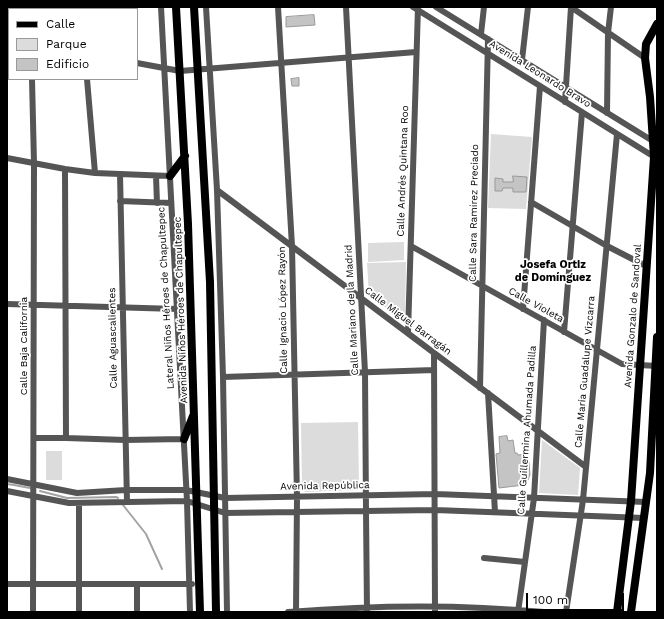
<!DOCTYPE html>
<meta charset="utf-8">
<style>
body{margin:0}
#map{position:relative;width:664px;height:619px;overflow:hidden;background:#fff;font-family:"Work Sans",sans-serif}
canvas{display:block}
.frame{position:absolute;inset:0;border:8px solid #000;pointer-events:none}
.legend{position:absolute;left:8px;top:8px;width:130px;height:72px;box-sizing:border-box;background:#fff;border:1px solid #999;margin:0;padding:5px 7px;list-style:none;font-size:12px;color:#000}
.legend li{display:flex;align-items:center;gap:8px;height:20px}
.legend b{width:20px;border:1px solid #999}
.scale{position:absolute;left:526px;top:593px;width:98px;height:18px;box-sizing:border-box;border:2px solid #000;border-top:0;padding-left:5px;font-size:12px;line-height:14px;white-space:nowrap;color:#000;-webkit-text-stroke:3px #fff;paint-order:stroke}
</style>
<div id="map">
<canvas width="664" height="619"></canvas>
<div class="frame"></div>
<ul class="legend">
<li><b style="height:5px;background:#000"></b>Calle</li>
<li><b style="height:11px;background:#dcdcdc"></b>Parque</li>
<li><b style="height:11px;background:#c4c4c4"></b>Edificio</li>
</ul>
<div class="scale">100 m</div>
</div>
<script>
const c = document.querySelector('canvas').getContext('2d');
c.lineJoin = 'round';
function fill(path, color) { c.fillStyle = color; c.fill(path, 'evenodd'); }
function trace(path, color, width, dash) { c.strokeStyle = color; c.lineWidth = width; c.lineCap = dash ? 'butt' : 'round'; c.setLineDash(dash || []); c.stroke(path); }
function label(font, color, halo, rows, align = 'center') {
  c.font = font + ' "Work Sans",sans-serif'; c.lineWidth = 3.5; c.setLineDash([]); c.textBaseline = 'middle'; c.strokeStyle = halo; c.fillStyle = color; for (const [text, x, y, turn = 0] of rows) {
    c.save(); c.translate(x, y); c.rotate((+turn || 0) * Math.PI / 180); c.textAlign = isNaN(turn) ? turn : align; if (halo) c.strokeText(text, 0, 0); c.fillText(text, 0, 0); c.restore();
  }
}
fill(new Path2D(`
 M491 134 532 137 526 209 488 208Z
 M404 242V260L368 262V243Z
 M406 262 405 321 369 296 367 263Z
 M358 422 359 487 357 490 305 492 302 487 301 423Z
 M542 440 580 468 578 495 539 493Z
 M46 451H62V480H46Z`), '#dcdcdc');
trace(new Path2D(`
 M7 484 14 485 30 488
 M40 491 67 498 116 497 118 498
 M123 505 146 534 162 569`), '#a3a3a3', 2);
const building = new Path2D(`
 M314 15 315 25 286 27V17Z
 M299 78V86H292L291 79Z
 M513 176 527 177 526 192H513V188H503L502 191H495V178L503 179V182H513Z
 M507 436 508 441 513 440 515 453H517L518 455 525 454V463L529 462 530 475 527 482 524 485 499 488 496 454 500 453 499 437Z`);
fill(building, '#c4c4c4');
trace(building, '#999', 1);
trace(new Path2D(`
 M28 7V9
 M81 7V9
 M161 7 187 501 190 612
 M206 7 217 190 223 377 227 612
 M278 7 292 246 297 497 296 611V612
 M346 7 365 372 366 511 367 612
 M413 7 656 158
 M436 7 656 143
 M571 7 645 58
 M7 33H9
 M481 34 484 7
 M522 60 528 7
 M137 63 180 71 416 52
 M32 79 34 163 33 612
 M87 79 95 173
 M565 102 571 7
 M607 113 608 33 611 7
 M7 158 65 169 95 173 170 176
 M65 169 66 438
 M120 174 127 502
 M156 176 157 203
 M217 190 586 467
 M120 201 171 203
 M531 202 607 246 646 266
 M411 246 622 364 657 366
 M7 304 177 309
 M523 309 540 86
 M564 332 582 112
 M408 333 418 7
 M434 353 435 612
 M223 377 434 370
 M480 388 488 39
 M488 393 495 512
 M34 438H66L125 440 184 439
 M7 479 77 493 126 490H186L225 498 435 494 646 502
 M7 491 69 503 187 501 225 513 435 510 644 518
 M79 503V612
 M484 558 525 562
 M7 584H192
 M137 584V612
 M288 612C373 605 459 604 544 612
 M518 612 534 498 544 320
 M566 612 583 500 617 134`), '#555', 6);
trace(new Path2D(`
 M176 7 188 224 200 612
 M194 7 210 282 216 612
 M170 176 185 156
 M184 439 193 416
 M617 612 631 501 654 157 650 97 645 58 646 44 657 24
 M631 612 650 473 657 337`), '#000', 8);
label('10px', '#000', '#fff', [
 ["Avenida Leonardo Bravo",540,74,32],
 ["Calle Andrés Quintana Roo",403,171,-88],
 ["Calle Sara Ramírez Preciado",474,213,-89],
 ["Lateral Niños Héroes de Chapultepec",166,298,-93],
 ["Calle Violeta",536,305,29],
 ["Avenida Niños Héroes de Chapultepec",181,310,-92],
 ["Calle Ignacio López Rayón",283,310,-91],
 ["Calle Mariano de la Madrid",352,310,-93],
 ["Avenida Gonzalo de Sandoval",633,316,-86],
 ["Calle Miguel Barragán",408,321,37],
 ["Calle Aguascalientes",113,338,-91],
 ["Calle Baja California",24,346,-90],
 ["Calle María Guadalupe Vizcarra",585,372,-85],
 ["Calle Guillermina Ahumada Padilla",527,430,-86],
 ["Avenida República",325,486,-1]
]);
label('bold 11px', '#000', '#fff', [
 ["Josefa Ortiz",553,265],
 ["de Domínguez",553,278]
]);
</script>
